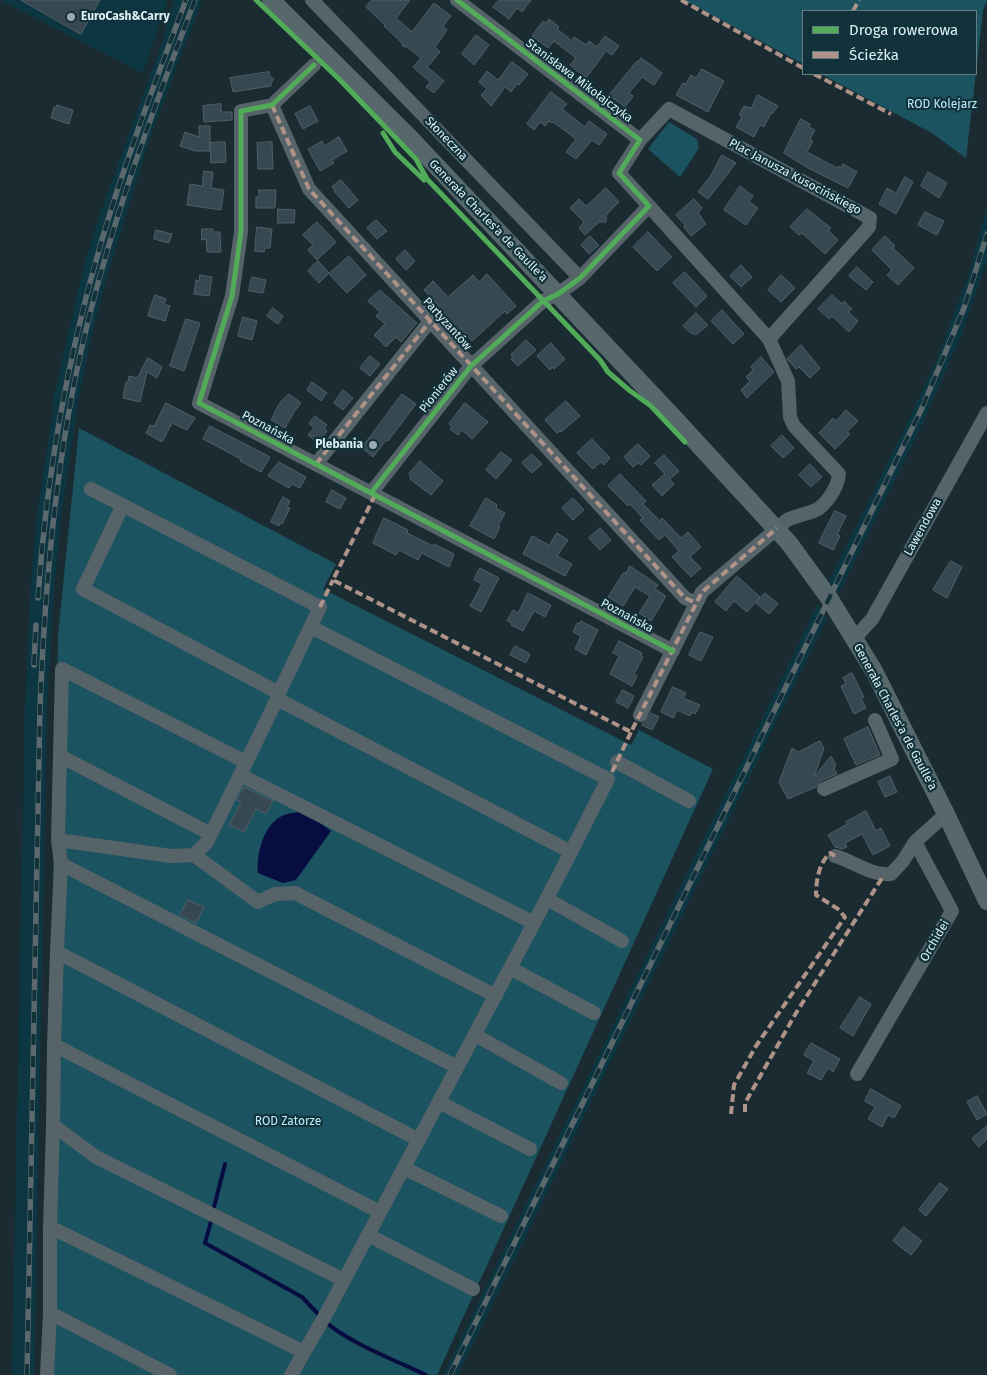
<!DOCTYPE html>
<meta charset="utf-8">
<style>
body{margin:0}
#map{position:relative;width:987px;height:1375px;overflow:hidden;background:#1a2c31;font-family:"Fira Sans",sans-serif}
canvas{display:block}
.legend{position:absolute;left:802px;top:10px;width:175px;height:65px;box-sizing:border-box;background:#11323a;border:1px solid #637e85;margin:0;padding:6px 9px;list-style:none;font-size:15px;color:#ddeff5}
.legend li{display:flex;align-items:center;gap:10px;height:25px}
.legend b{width:25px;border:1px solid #637e85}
</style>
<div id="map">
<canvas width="987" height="1375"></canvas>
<ul class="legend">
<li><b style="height:6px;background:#51ab58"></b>Droga rowerowa</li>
<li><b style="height:6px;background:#af9288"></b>Ścieżka</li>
</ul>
</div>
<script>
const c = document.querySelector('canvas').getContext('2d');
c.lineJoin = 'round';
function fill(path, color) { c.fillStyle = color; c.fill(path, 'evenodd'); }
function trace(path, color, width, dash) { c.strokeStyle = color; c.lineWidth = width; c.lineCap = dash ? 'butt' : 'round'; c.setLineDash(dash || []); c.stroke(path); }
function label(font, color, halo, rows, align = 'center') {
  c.font = font + ' "Fira Sans",sans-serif'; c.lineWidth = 4.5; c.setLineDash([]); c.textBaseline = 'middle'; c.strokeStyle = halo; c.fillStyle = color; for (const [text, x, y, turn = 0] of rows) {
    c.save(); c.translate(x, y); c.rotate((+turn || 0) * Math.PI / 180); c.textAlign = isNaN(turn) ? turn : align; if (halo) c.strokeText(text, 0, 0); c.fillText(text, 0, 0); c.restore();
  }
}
fill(new Path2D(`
 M0 0H168L143 73Z
 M174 0H202L150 138 108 273 91 338 79 396 61 518 53 605 47 708 34 1375H12L25 707 31 581 37 514 54 404H52L84 265 97 222 162 43Z
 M987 207V260L961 336 921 427 837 597 829 582 908 421 937 359 968 276Z
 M818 604 827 618 458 1375H443Z`), '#0c3641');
fill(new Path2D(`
 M684 0H987L983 11 966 158 932 133 821 74H976V11H803V64Z
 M669 122 697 139 699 148 680 177 648 149Z
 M79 428 336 564 323 589 631 745 639 730 713 769 437 1375H43L58 635Z`), '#1c5361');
fill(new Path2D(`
 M303 811 331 831 296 880 283 883 258 873C256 855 263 827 280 817 286 813 296 813 303 811Z`), '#070d40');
trace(new Path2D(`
 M213 1211 225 1164
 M212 1218 205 1243 302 1297 320 1316
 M325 1321C345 1341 399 1362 426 1375`), '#070d40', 4);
const building = new Path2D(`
 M21 0H100L81 34Z
 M372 0H410L396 18 412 32 434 3 451 16 443 26 447 30 435 47 440 52 427 67 444 81 434 93 426 87 430 82 413 67 421 58 407 47 402 46V43L384 26 385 25 366 7Z
 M499 0H531L522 12 517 8 509 19 493 7Z
 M549 19 559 27 557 29 572 41 574 37 586 45 589 41 597 47 605 36 619 46 612 55 606 51 586 78 570 65 576 58 554 41 548 48 532 36 543 21 546 23Z
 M476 35 489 45 474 65 462 54Z
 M641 58 662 73 654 85 642 77 629 93 633 96 625 107 609 95 637 61 638 62Z
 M512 62 528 74 519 85 517 84 511 92 505 87 491 106 481 95 487 89 479 82 487 71 498 80Z
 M702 69 724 81 708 112 676 95 683 83 686 84 691 75 696 78Z
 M269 72 270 77 274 79 271 83V86L233 92 230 78Z
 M551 92 567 104 562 109 585 127 589 121 607 134 599 145 592 140 576 159 566 152 576 139 553 122 552 123 549 121 545 126 540 122 534 130 527 124Z
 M758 95 778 106 772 114 771 113 764 127 760 125 754 137 736 127 742 117 739 115 744 106 751 108Z
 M221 104V112H232V120L204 122 203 106Z
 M57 105 73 110 69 124 51 118 54 107H56Z
 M310 106 318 121 303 129 295 114Z
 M801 119 810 124 809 127 815 130 810 139 813 141 807 152 837 168 838 166 841 168 843 164 857 172 848 188 808 168 784 153Z
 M199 126H210V151H195L180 146 185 132 199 137Z
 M339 137 347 151 332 160 334 163 320 171 308 149 322 141 324 146Z
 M225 142 226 162 211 163 210 143Z
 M272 142 273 169H258L257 143Z
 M722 155 736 163 708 199 698 192 710 177Z
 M204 171 213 172 211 188 224 190 221 210 187 205 190 184 202 186Z
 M928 172 947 183 939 198 921 186Z
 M905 177 913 182 896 214 879 204 887 188 896 193Z
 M341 180 358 200 349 208 334 191 335 190 332 187Z
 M740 186 753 196 749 202 758 208 746 225 724 210Z
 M606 188 619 202 606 215V222H599L585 235 579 228 584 222 570 208 579 199 586 206Z
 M259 190H276L275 208H256V197H259Z
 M694 199 702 208 698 213 706 224 691 236 684 227 685 225 676 215Z
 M278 209 295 210 294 223H278Z
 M807 209 831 228 828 230 838 240 825 254 802 233 799 235 790 227Z
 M925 212 944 221 937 235 918 225Z
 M376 220 387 231 377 239 367 228Z
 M317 222 336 242 317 260 308 250 313 245 303 235Z
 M257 227 272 229 270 248H265L264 252 255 251Z
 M202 229H213V232H220L221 252H207L206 239 202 240Z
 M156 230 172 234 169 243 154 239Z
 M648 232 672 257 657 271 633 247Z
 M590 236 599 245 589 254 581 245Z
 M885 236 895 246 893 248 914 268 898 285 887 275 892 270 872 250Z
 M405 250 415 261 406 270 396 259Z
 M349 256 366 275 347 293 329 274Z
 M318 261 329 273 319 283 308 271Z
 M741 265 752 277 741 287 730 276Z
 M857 267 873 282 866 290 849 276Z
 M685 272 707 296 696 307 673 283Z
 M487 274 516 306 507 314 505 311 472 341 461 329 456 335 434 311 439 306 424 290 433 281 448 297 473 275 479 282Z
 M200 275 212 277 209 296 194 294 196 280 199 281Z
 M781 275 795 288 781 302 768 290Z
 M252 277 266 280 263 293 249 291Z
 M380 290 417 323 401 342 396 337 386 347 374 335 385 324 376 316 380 312 368 301Z
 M155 295 166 299 164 304 170 306 165 321 148 316Z
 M832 295 842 304 844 301 852 309 848 312 858 321 849 332 832 316 829 319 818 309Z
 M273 308 283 316 278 324 267 316Z
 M722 310 744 334 733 344 711 321Z
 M696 313 708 325 696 335 693 333 692 334 683 326Z
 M243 317 257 321 252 340 238 336Z
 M186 319 200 323 184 371 170 366Z
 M526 340 536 350 518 366 511 359 513 358 511 355Z
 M551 343 565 359 554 369 552 367 550 370 537 356Z
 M801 345 820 368 810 378 799 367 796 369 787 359Z
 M370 356 380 364 370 376 360 368Z
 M761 357 774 372 747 398 741 390 750 381 746 377 753 370 751 367Z
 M148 358 162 367 157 378 147 372 140 402 123 398 126 382H128L129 376 137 378Z
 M312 382 327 393 321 401 307 390Z
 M343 390 353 398 343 410 334 403Z
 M289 394 301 403 294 412 285 428 271 420 279 404Z
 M402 394 416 404 388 441 386 440 373 457 362 448Z
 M566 401 580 416 561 432 560 431 557 433 545 420Z
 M166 403 195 418 187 430 172 423 162 442 146 433 150 425 154 426Z
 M465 403 488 422 472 439 462 430 458 435 450 429 452 427 449 424Z
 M846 410 858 421 847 432 850 434 835 449 819 433 833 418 836 421Z
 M315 416 327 425 324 429 327 431 318 443 308 435 314 428 309 424Z
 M210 426 270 457 261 472 240 461 241 459 203 439Z
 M782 435 794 448 783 458 771 446Z
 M592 439 610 458 604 465 601 462 593 469 577 453Z
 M638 444 650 456 641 465 638 463 633 467 624 457Z
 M501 452 512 460 496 479 486 470Z
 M532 454 542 464 532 473 522 463Z
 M664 455 679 471 670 479 674 484 662 496 652 485 665 474 655 463Z
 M420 461 443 481 431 495 410 479 411 477 409 474Z
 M279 462 306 477 300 488 292 484 289 488 268 476Z
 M810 464 822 477 811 487 799 475Z
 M620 474 646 501 643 504 660 521 662 518 681 538 688 532 701 547 690 557 701 568 691 577 672 557 679 551 665 535 659 540 640 520 643 518 630 504 628 506 608 486Z
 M332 490 346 498 340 509 326 502Z
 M283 497 290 501 287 507 290 508 282 524 280 523 279 526 271 522Z
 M486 498 497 505 496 508 505 513 498 526 500 527 494 539 470 526Z
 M573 498 584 510 573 520 562 508Z
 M835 511 846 516 837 535 840 536 833 550 819 543Z
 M384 518 408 530 407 533 433 546 434 544 454 554 449 567 422 553 418 560 399 550 396 555 373 543Z
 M600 528 611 540 600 550 589 538Z
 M557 533 568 540 557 556 572 564 565 576 523 554 532 536 549 545Z
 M951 561 962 567 947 598 933 590Z
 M630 566 658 585 655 589 666 596 651 621 639 613 650 596 635 587 623 606 608 597 624 572 626 573Z
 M480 568 499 578 481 612 470 606 482 584 474 580Z
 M737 576 760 597 747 612 734 601 726 611 715 602Z
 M528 593 551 605 545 617 534 611 523 631 511 625 512 623 507 621 513 610 518 613Z
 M765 593 778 604 769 614 756 603Z
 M581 621 598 630 586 655 575 649 581 636 573 632 577 623 579 624Z
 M700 632 713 637 701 661 689 655Z
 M619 641 642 653 641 656 643 657 634 674 637 676 632 686 610 674 619 656 613 653Z
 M515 646 530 654 526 663 510 655Z
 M852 673 864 697 861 698 866 708 854 714 841 686 846 684 843 678Z
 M673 687 686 693 683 698 700 705 695 714 692 712 690 716 677 710 673 718 661 712Z
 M623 690 634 696 628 708 616 702Z
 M651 713 659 717 652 730 642 725Z
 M868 727 880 755 856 765 844 739Z
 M820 741 824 748 814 777 831 756 836 765 834 768 837 774 820 781 816 787 788 799 779 782 792 748 798 752Z
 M890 776 897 792 885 797 878 782Z
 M244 787 273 801 266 814 256 809 244 832 229 825 241 802 237 800Z
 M866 811 876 831 881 828 890 846 873 855 862 834 845 843 847 847 842 849 835 847 828 835 847 824 846 822Z
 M188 900 204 907 196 923 180 915Z
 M860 997 871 1004 853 1036 840 1028Z
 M811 1043 840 1059 833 1072 828 1068 821 1080 807 1073 814 1061 804 1055Z
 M871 1089 901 1106 894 1118 888 1115 882 1127 868 1119 875 1107 865 1101Z
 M977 1096 987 1114 977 1120 967 1102Z
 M987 1126V1139L979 1147 972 1139Z
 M940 1183 948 1189 926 1216 919 1210Z
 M904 1227 922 1241 911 1255 893 1241Z`);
fill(building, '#364851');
trace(building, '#525f65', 1);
trace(new Path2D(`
 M312 0 580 278
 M314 65 272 105 241 111V232L232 296 199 403 673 651
 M272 105 309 189 685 598 696 603
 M640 140 669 109 870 218 869 227 769 339
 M316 464 431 320
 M91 489 320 607 279 693 83 589 123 505
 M371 493 471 366 543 301 558 294 580 278 649 206 619 173 640 140 457 0
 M854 639 872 619 987 413
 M279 693 277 699 571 852 608 779 311 627
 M277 699 240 775 534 923 571 852
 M640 715 702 592 787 520C796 516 805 514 814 511 826 506 838 487 839 474L794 426 790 417 788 381 769 339 649 206
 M60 756 211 834
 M617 762 689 801
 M240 775 207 842 194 855 171 856 58 840 62 669 246 762
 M824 789 892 759 875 720
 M58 840 61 864 457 1067
 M194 855 258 902 275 894 295 893 496 996
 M835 856C853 861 871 876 891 874L903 861 915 842
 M61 864 57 952 419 1140
 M547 899 622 941
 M57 952 54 1045 380 1212
 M510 968 594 1013
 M475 1035 561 1083
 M54 1045 53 1125 96 1157 344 1280
 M857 1074 952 911 915 842 946 814
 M439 1102 530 1149
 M53 1125 50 1227 304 1352
 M404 1168 501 1216
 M50 1227V1313L170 1375
 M368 1235 473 1289
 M47 1375 50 1313
 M291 1375 326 1314 534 923`), '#566368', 14);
trace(new Path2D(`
 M271 0 411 139 675 419 789 543 829 598 874 671 946 814 987 901`), '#56686b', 18);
const rail = new Path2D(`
 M38 598C46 478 67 359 101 243 125 161 156 80 186 0
 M34 665 36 625
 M27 1375 40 707C45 587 55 468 81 351 108 231 151 115 195 0
 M450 1375 922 408 964 308 987 234`);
trace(rail, '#5b686c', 5.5);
trace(rail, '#11323a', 4, [11]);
trace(new Path2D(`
 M681 0 803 68
 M853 11 859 0
 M814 74 891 114
 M272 105 309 189 685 598 696 603
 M316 464 431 320
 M375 495 333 580 631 732 702 592 777 528
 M320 607 333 580
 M612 772 631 732
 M745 1112V1103L796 1013 884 875
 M731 1114 734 1085 756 1046 845 917 838 909 816 895C816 881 819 863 830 853L835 856`), '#af9288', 4, [8, 4]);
trace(new Path2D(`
 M256 0 340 80 416 159 427 179 600 360 608 372 629 390 651 406 685 442
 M314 65 272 105 241 111V232L232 296 199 403 673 651
 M383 133 395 152 424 180
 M371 493 471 366 543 301 558 294 580 278 649 206 619 173 640 140 457 0`), '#51ab58', 5);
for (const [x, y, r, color] of [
 [71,17,5,"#99abb0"],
 [373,445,5,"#99abb0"]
]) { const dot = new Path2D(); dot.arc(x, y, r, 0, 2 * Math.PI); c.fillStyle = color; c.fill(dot); trace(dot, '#11323a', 2); }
label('bold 12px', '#ddeff5', '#11323a', [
 ["EuroCash&Carry",81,17],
 ["Plebania",363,445,"right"]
], 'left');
label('12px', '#ddeff5', '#11323a', [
 ["Stanisława Mikołajczyka",579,81,37],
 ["Słoneczna",446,139,46],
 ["Plac Janusza Kusocińskiego",795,177,28],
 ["Generała Charles'a de Gaulle'a",488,221,46],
 ["Partyzantów",447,324,48],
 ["Pionierów",439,390,-52],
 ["Poznańska",268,428,28],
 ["Lawendowa",923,527,-61],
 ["Poznańska",627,616,28],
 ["Generała Charles'a de Gaulle'a",895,717,62],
 ["Orchidei",935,941,-60]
]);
label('12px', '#bdecfb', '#11323a', [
 ["ROD Kolejarz",942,105],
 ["ROD Zatorze",288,1122]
]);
</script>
